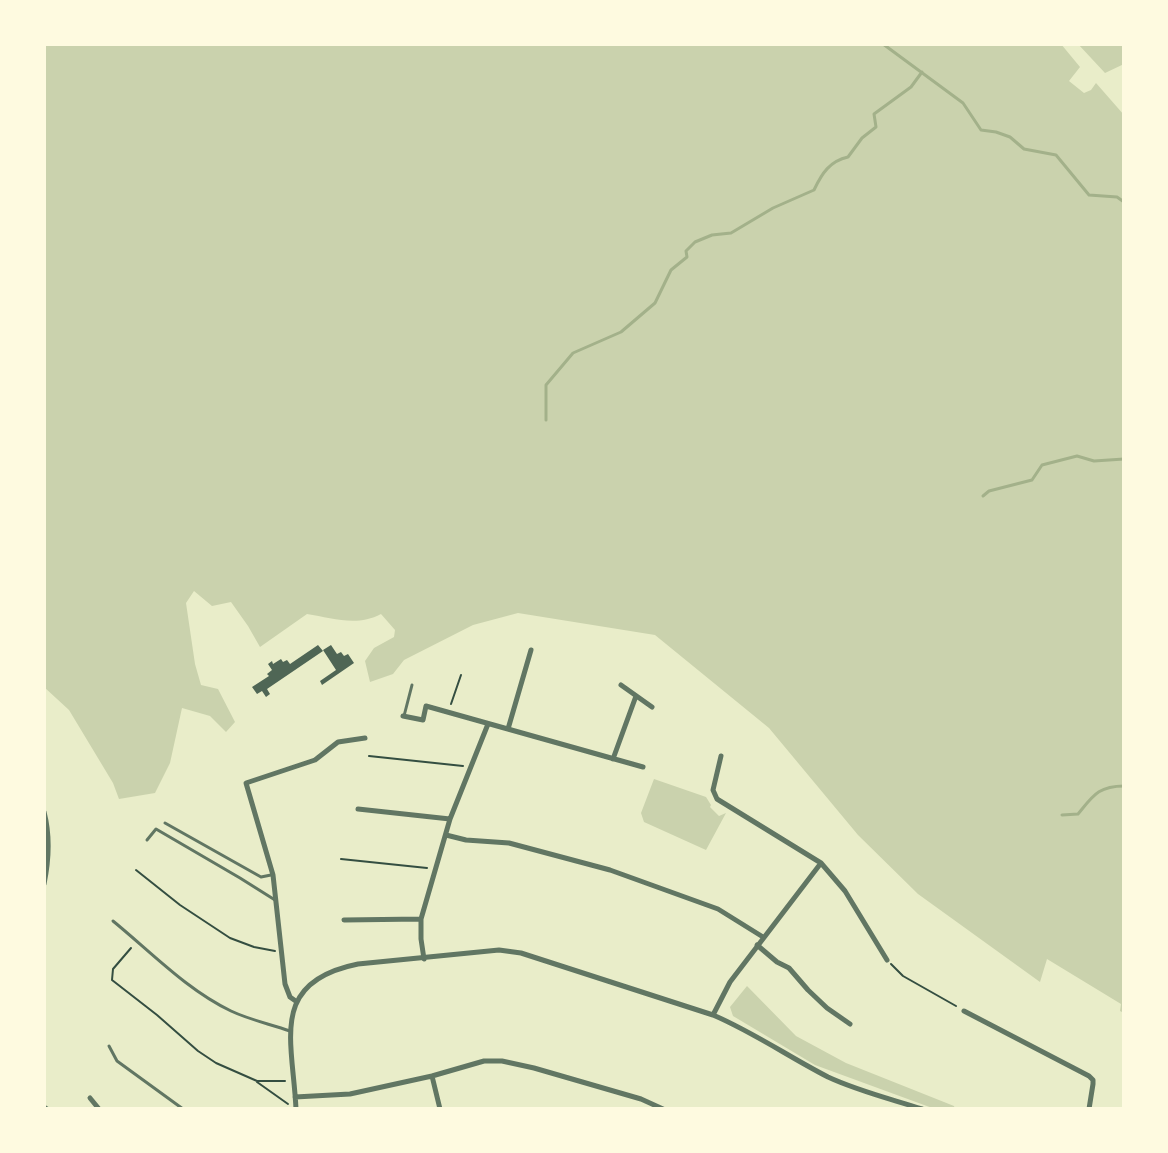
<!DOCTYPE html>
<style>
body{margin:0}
#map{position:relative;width:1168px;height:1153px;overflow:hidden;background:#e9edc9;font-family:Poppins,sans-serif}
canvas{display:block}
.frame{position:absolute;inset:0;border:46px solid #fefae0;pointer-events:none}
</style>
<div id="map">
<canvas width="1168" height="1153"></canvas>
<div class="frame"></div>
</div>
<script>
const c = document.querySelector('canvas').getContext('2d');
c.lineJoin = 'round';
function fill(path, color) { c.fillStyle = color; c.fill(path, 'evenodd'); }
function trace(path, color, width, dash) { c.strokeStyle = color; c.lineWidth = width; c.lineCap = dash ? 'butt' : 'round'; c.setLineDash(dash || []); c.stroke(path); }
fill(new Path2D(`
 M44 44H1061L1080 67 1069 81 1084 93 1091 90 1096 83 1124 115V1013L1120 1011 1121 1004 1047 959 1040 982 918 894 858 835 769 728 655 635 518 613 473 625 404 660 393 674 370 682 365 661 374 648 394 637 395 630 381 614C357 627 332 618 307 614L260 647 248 626 231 602 212 606 194 591 186 603 195 664 201 685 218 689 235 722 226 732 210 716 182 708 170 763 155 793 119 799 113 783 69 710 44 687Z
 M1078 44H1124V64L1105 73Z
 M654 779 706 797 711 805 710 807 719 816 726 813 706 850 644 822 641 813Z
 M747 986 796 1036 846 1063 954 1106 955 1109H935L815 1065 733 1016 730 1007Z`), '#cad2ad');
trace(new Path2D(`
 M883 44 963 103 981 130 996 132 1010 137 1024 149 1056 155 1089 195 1117 197 1124 202
 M546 420V385L573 353 621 332 655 303 671 270 687 257 686 251 695 242 712 235 731 233 773 208 814 190C822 173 830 161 848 157L862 138 876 127 874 114 911 87 922 72
 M983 496 989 491 1032 480 1042 465 1077 456 1094 461 1124 459
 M1062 815 1078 814C1093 796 1098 786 1124 786`), '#a3b18a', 3);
fill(new Path2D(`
 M318 645 323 651 267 689 270 694 266 697 262 691 257 694 252 687 269 676 267 674 272 670 268 664 272 661 273 664 281 659 283 662 287 660 290 664Z
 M331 645 337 654 341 652 344 656 348 654 354 663 322 685 320 681 336 670 323 650Z`), '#4f6655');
trace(new Path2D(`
 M451 704 461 675
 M369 756 463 766
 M341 859 427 868
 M136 870 180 905 230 938 254 947 275 951
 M131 948 113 969 112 980 157 1015 198 1051 216 1063 257 1081H285
 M891 964 903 976 956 1006
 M257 1082 288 1104`), '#344e41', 2);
trace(new Path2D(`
 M404 716 412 685
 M165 823 261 877 271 875
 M147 840 156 829 240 878 275 900
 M113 921C151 952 187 990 231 1011 250 1020 270 1024 290 1031
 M109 1046 117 1061 183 1109`), '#617663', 3);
trace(new Path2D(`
 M621 685 652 707
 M403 716 423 720 426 706 643 767
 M508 729 531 650
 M721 756 713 790 717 799 821 863 845 891 887 960
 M613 759 636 696
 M358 809 450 819
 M44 812C50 835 49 860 44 884
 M446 835 466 840 509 843 610 870 718 909 763 937
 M344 920 421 919
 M757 945 777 962 789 968 808 990 827 1008 850 1024
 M424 959 421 939V919L450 819 488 724
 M297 1002 290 997 285 984 273 875 246 783 315 760 338 742 365 738
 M964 1011 1089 1076 1093 1080V1084L1089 1109
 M713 1015 730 982 821 863
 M432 1076 440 1109
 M295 1097 350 1094 432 1076 484 1061H502L534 1068 641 1099 663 1109
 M90 1098 99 1109
 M44 1107 47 1109
 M296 1109C293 1041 268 982 358 964L499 950 521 953 713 1015C753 1032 789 1057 828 1077 858 1091 891 1099 922 1109`), '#617663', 5);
</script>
